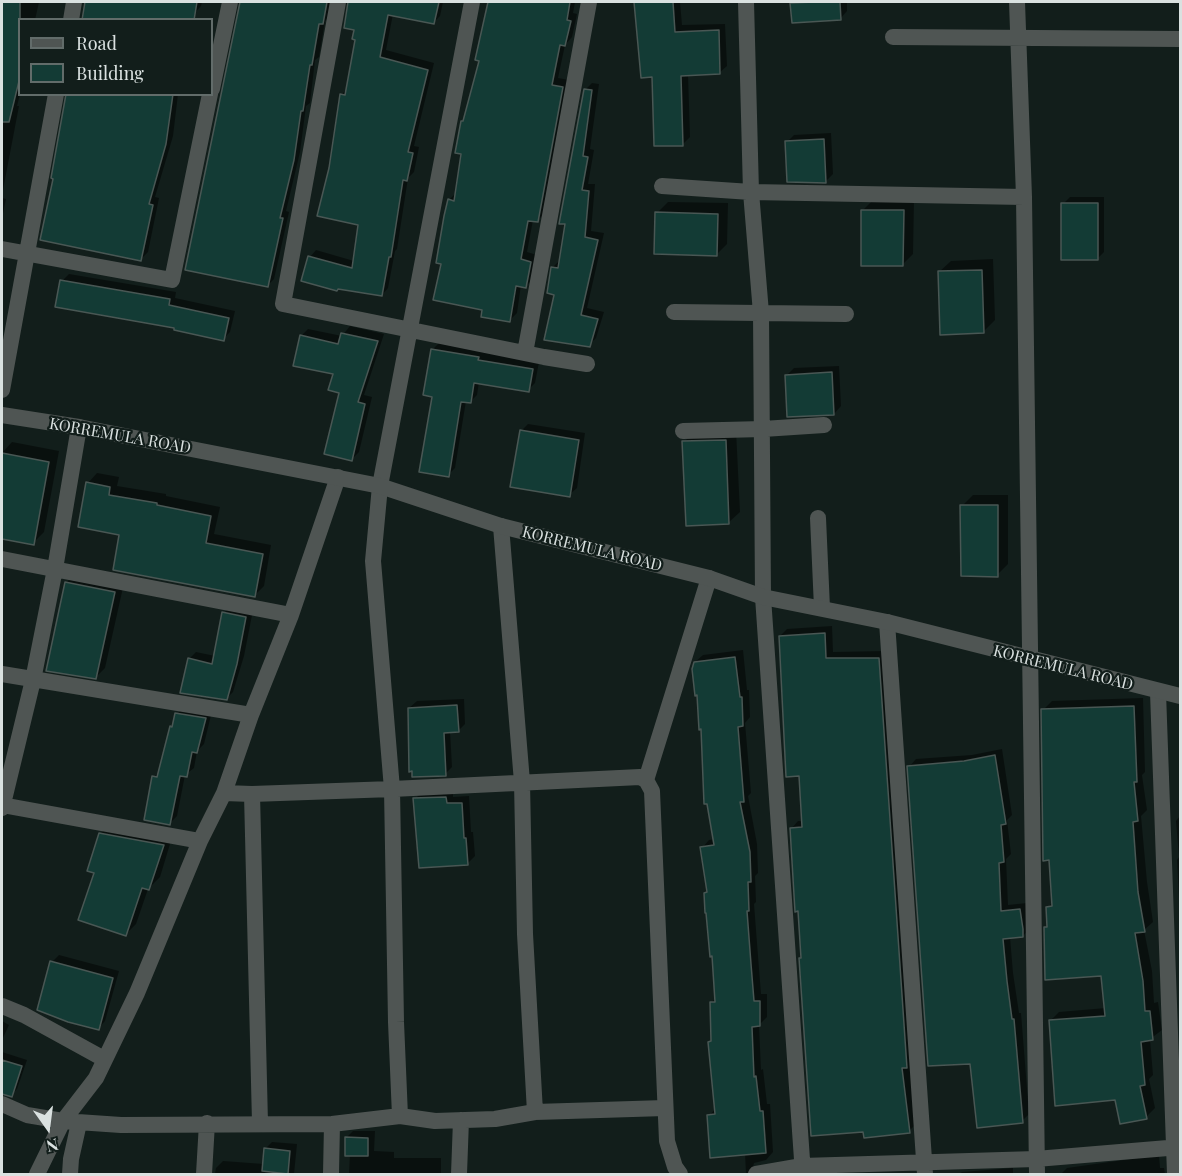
<!DOCTYPE html>
<style>
body{margin:0}
#map{position:relative;width:1182px;height:1176px;overflow:hidden;background:#121e1b;font-family:"Playfair Display",serif}
canvas{display:block}
.frame{position:absolute;inset:0;border:3px solid #dae1e0;pointer-events:none}
.legend{position:absolute;left:18px;top:18px;width:195px;height:78px;box-sizing:border-box;background:#121e1b;border:2px solid #626c6a;margin:0;padding:8px 10px;list-style:none;font-size:18px;color:#dae1e0}
.legend li{display:flex;align-items:center;gap:12px;height:30px}
.legend b{width:30px;border:2px solid #626c6a}
.north{position:absolute;left:18px;top:1098px;width:60px;height:60px;-webkit-text-stroke:4px #121e1b;paint-order:stroke;rotate:166deg;font-size:16px;font-weight:700;line-height:24px;text-align:center;color:#dae1e0}
.north::after{content:'';display:block;margin:auto;width:21px;height:27px;background:#dae1e0;clip-path:polygon(50% 0,100% 100%,50% 72%,0 100%)}
</style>
<div id="map">
<canvas width="1182" height="1176"></canvas>
<div class="frame"></div>
<ul class="legend">
<li><b style="height:8px;background:#4f5553"></b>Road</li>
<li><b style="height:16px;background:#133b35"></b>Building</li>
</ul>
<div class="north">N</div>
</div>
<script>
const c = document.querySelector('canvas').getContext('2d');
c.lineJoin = 'round';
function fill(path, color) { c.fillStyle = color; c.fill(path, 'evenodd'); }
function trace(path, color, width, dash) { c.strokeStyle = color; c.lineWidth = width; c.lineCap = dash ? 'butt' : 'round'; c.setLineDash(dash || []); c.stroke(path); }
function label(font, color, halo, rows, align = 'center') {
  c.font = font + ' "Playfair Display",serif'; c.lineWidth = 4.5; c.setLineDash([]); c.textBaseline = 'middle'; c.strokeStyle = halo; c.fillStyle = color; for (const [text, x, y, turn = 0] of rows) {
    c.save(); c.translate(x, y); c.rotate((+turn || 0) * Math.PI / 180); c.textAlign = isNaN(turn) ? turn : align; if (halo) c.strokeText(text, 0, 0); c.fillText(text, 0, 0); c.restore();
  }
}
fill(new Path2D(`
 M2 2H39L35 20H20V94L17 106H19L2 195Z
 M87 2H202L201 6 194 14 83 20Z
 M241 2H333L330 16 325 21 319 57 315 60 310 103 306 106 300 152 286 211 289 212 274 279 267 286Z
 M349 2H443L440 16 433 23 393 14 386 50 434 63 414 146 419 147 414 172 408 178 397 249 395 251 388 288 382 295 310 257 316 250 354 261 360 224 330 168 341 95 348 88 357 39 356 29 346 27Z
 M489 2H575L573 13 577 14 572 37 565 45 558 78 569 80 545 213 538 220H533L527 252 537 255 533 279 526 286 521 285 517 313 510 320 484 309 443 263 449 200 457 192 465 119 481 60 476 59Z
 M636 2H680L682 25 725 24 727 66 719 73 688 74 690 137 683 144 654 75 642 76Z
 M792 2H847V11L840 19 793 21Z
 M592 83 599 84 590 149 594 150 588 184H595L591 231 604 233 587 308 604 312 596 338 589 345 556 294 553 267 560 260 585 90Z
 M67 94H178L173 136 155 197 159 198 148 252 141 259 55 177Z
 M831 133 833 174 826 181 787 142 794 135Z
 M1070 197H1104V252L1097 259 1063 204Z
 M2 198 6 199 2 218Z
 M874 199H914L913 254 902 265 863 210Z
 M668 202 728 203 727 244 716 255 657 213Z
 M993 259 995 320 984 331 939 272 951 261Z
 M69 274 176 292 175 298 235 311 230 332 223 339 62 281Z
 M350 326 384 334 364 395 372 397 359 452 352 459 341 393 335 373 301 336 308 329 342 336Z
 M440 342 539 362 535 383 528 390 479 382 477 395 470 402 466 401 455 468 448 475 433 395V349Z
 M839 366 841 406 834 414 787 375 794 368Z
 M528 424 585 433 577 488 569 495 521 431Z
 M736 430 740 512 728 523 684 442 695 431Z
 M12 442 59 451 44 532 33 543 2 537V453Z
 M97 473 119 477 117 486 166 494V496L220 507 214 534 271 545 264 586 254 596 120 534 88 483Z
 M973 495H1008V564L997 575 962 506Z
 M75 574 124 583 105 668 96 677 66 583Z
 M231 606 253 610 244 656 233 692 226 699 189 659 196 652 215 656 224 613Z
 M832 626 833 652 886 651 916 1124 909 1131 800 959 803 956 791 829 798 821H803L800 774 780 636 787 629Z
 M743 650 747 690H749L750 717 745 723 751 793 748 796 757 844 758 873 755 876 756 902 754 904 758 956 761 994H767V1017L759 1025 761 1070 763 1069 767 1104H770L773 1152 766 1160 754 1163 753 1167 757 1174H746L745 1153 709 1116 716 1108 712 1002 716 998 714 955 706 893 708 891 702 848 709 840 715 839 695 662 703 655Z
 M1143 698 1145 772 1142 775 1147 810 1141 816 1147 882 1153 922 1144 930 1152 971 1154 1003 1158 1002 1162 1030 1150 1039 1153 1075 1149 1079 1155 1108 1146 1117 1117 1098 1050 1021 1059 1012 1106 1008 1103 975 1046 928 1049 925 1047 908 1053 902 1043 710 1052 701Z
 M464 699 465 724 458 731H450L452 767 445 774 414 770 409 708 417 701Z
 M184 707 212 711 204 744 197 751 194 768 185 775 177 816 170 823 154 777 160 771 171 727 175 723 177 714Z
 M1002 749 1012 815 1007 820 1011 854 1006 859 1008 905 1027 903 1030 928 1023 936 1010 937 1013 973 1019 1013H1021L1029 1114 1022 1121 971 1062 909 767 916 759 972 755Z
 M453 790V797L469 796 471 832H473L475 856 468 863 415 799 422 792Z
 M1180 816V917L1177 860 1179 857 1176 821Z
 M111 823 173 834 160 877 148 889 136 924 125 935 96 872 100 834Z
 M59 955 119 971 105 1021 98 1029 52 962Z
 M2 1021 9 1025 2 1040Z
 M2 1052 27 1060 17 1089 11 1095 2 1092Z
 M353 1131H375L374 1151 394 1152V1158H441V1174H349L350 1154 346 1138Z
 M272 1142 297 1144 294 1174H215L216 1168 223 1161 264 1164 265 1149Z
 M1159 1155 1160 1168H1164L1165 1174H1061L1067 1168Z
 M1013 1168V1174H959L962 1172Z`), '#0007');
const building = new Path2D(`
 M2 2H20V77L9 122H2Z
 M85 2H197L194 20H82Z
 M240 2H327L323 24H319L312 65H310L303 111H301L294 160 280 218H283L268 287 185 270Z
 M348 2H439L434 24 388 15 380 57 428 70 408 152 413 153 407 181 403 180 391 257H389L382 296 338 289 337 291 301 281 308 256 352 268 358 225 317 216 329 168 340 94 345 95 355 40 352 39 354 30 344 28Z
 M488 2H570L567 20 571 21 565 46 560 45 552 85 563 87 538 222 528 221 521 259 531 262 526 288 516 286 510 322 481 317 482 310 433 300 441 264 436 263 444 216 448 199 454 201 461 154 455 153 461 121H463L479 61 475 60Z
 M634 2H673L675 32 719 30 720 74 681 76 683 146H654L652 77 641 78Z
 M815 2H840L841 20 792 23 790 3Z
 M584 89 592 90 583 156 588 157 582 190 589 191 585 237 598 240 581 315 598 319 590 347 544 340 554 295 547 293 551 267 558 268 565 224H559Z
 M66 94H173L166 144 149 204 153 205 141 261 40 240 53 179 51 178Z
 M824 139 826 183 787 182 785 141Z
 M1061 203H1098V260H1061Z
 M861 210H904L903 266H861Z
 M655 212 718 214 717 256 654 254Z
 M982 270 984 333 940 335 938 271Z
 M60 280 170 299 169 305 229 318 224 341 174 330V328L55 307Z
 M341 333 378 341 358 402 365 404 352 461 324 454 339 393 328 390 333 374 293 366 300 335 338 344Z
 M431 349 479 357 478 360 533 369 529 392 474 383 471 403 461 402 449 477 419 472 432 397 423 395Z
 M832 372 834 415 787 417 785 375Z
 M520 430 579 440 570 497 510 487Z
 M726 440 729 524 686 526 682 441Z
 M2 453 49 462 34 545 2 539Z
 M86 482 110 487 109 495 157 503V505L211 516 206 543 263 554 255 597 113 570 119 535 78 527Z
 M960 505H998V577L961 576Z
 M65 582 115 592 96 679 46 671Z
 M222 612 246 617 237 664 227 700 180 693 188 658 212 664Z
 M825 633 826 658H879L907 1068H902L910 1133 864 1138 863 1132 811 1136 799 958H801L798 911 795 912 790 828 802 827 799 776 786 777 779 636Z
 M735 657 740 697H742L743 726 738 727 744 802H740L750 852 751 882H748L749 911H747L751 964 754 1001H760V1026L752 1027 754 1077 756 1076 760 1111H763L766 1153 710 1158 707 1115 715 1114 708 1042 711 1041 710 1002H715L712 956 710 957 706 913H705L704 893 707 892 700 847 714 845 707 804H704L701 729 699 730 697 695 695 696 692 669 694 662Z
 M457 705 459 732 444 733 446 776 412 777V771L409 772 408 708Z
 M1134 706 1137 782H1134L1138 821 1133 822 1138 892 1145 932 1135 933 1143 981 1145 1011H1150L1153 1040 1141 1042 1145 1085 1140 1086 1147 1119 1120 1124 1115 1100 1055 1106 1049 1020 1105 1016 1101 976 1045 980 1044 927H1047L1046 907 1052 906 1049 860 1043 861 1041 709Z
 M175 713 206 718 197 753 192 752 187 777 180 776 170 825 144 820 152 776 157 777 170 726 172 727Z
 M995 755 1006 824 1001 825 1004 862 999 863 1001 911 1020 909 1023 929V937L1003 939 1007 981 1012 1019H1014L1023 1123 977 1128 970 1064 928 1066 907 766 964 761Z
 M446 797 447 803H462L464 838H466L468 865 419 868 413 798Z
 M99 833 164 845 149 890 142 888 126 936 78 920 94 873 87 871Z
 M50 961 113 978 99 1030 68 1022 37 1010Z
 M2 1060 22 1066 12 1097 2 1094Z
 M345 1137 368 1138V1156H345Z
 M264 1148 290 1151 288 1174 262 1171Z`);
fill(building, '#133b35');
trace(building, '#495754', 1.5);
trace(new Path2D(`
 M338 2 283 304 544 357 587 364
 M746 2 751 192 761 313 763 597 803 1174
 M1017 2 1024 197 1037 1174
 M71 20 74 2
 M893 37 1180 39
 M212 89 230 2
 M662 186 751 192 1024 197
 M2 249 172 280 210 94
 M674 312 846 314
 M525 353 589 2
 M2 390 56 94
 M683 431 763 429 824 425
 M818 518 822 608
 M501 526 522 782 525 934 535 1112
 M2 559 291 615
 M887 622 925 1174
 M2 674 251 715
 M1158 692 1175 1174
 M646 780 709 578
 M224 793 252 794 392 789 640 777 646 780 652 791 667 1141 675 1167 680 1174
 M252 794 260 1123
 M2 805 200 841
 M2 808 33 680 55 569 79 427
 M2 1006 24 1015 104 1059
 M2 1104 27 1115 63 1121 121 1125 332 1124 400 1116 435 1121 495 1119 535 1112 665 1108
 M400 1116 396 1022 392 789 373 561 380 486 472 2
 M37 1174 63 1121 96 1078 137 993 200 841 224 793 251 715 291 615 338 477
 M70 1174 71 1159 79 1123
 M204 1174 207 1123
 M331 1174 332 1124
 M459 1174 461 1120
 M756 1174 802 1166 1036 1159 1180 1147`), '#4f5553', 16);
trace(new Path2D(`
 M2 415 79 427 380 486 501 526 709 578 763 597 887 622 1180 696`), '#4f5553', 16);
label('16px', '#dae1e0', '#121e1b', [
 ["KORREMULA ROAD",120,436,10],
 ["KORREMULA ROAD",592,549,14],
 ["KORREMULA ROAD",1063,668,14]
]);
</script>
